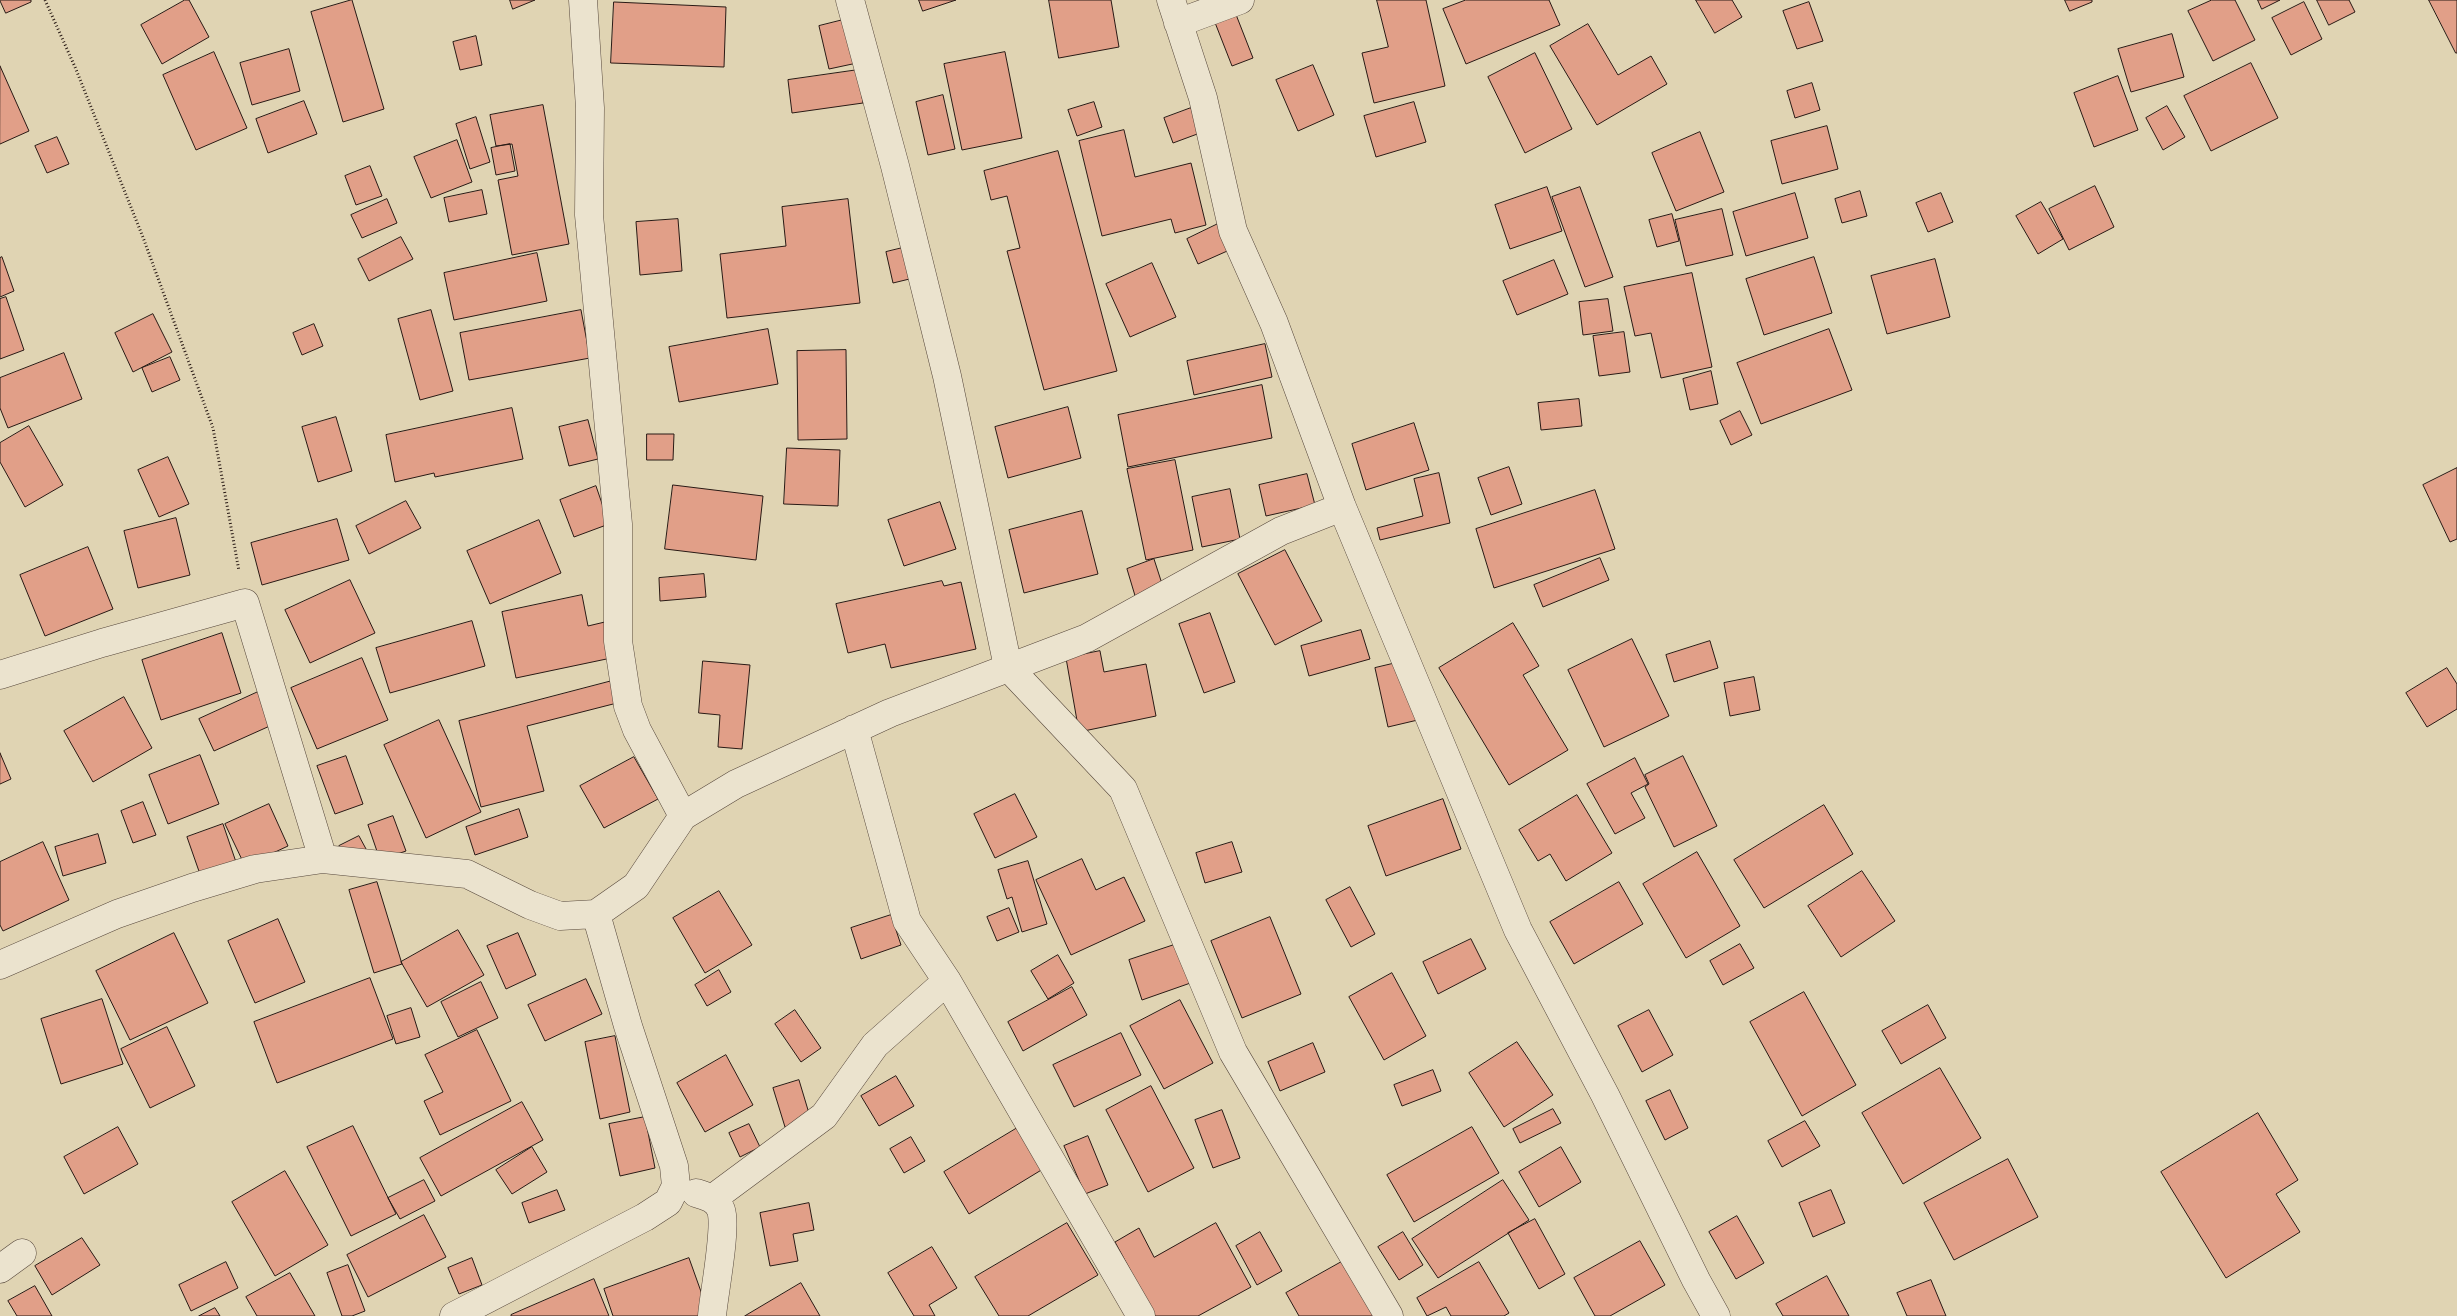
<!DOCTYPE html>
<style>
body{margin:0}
canvas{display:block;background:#e0d4b3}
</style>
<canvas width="2457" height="1316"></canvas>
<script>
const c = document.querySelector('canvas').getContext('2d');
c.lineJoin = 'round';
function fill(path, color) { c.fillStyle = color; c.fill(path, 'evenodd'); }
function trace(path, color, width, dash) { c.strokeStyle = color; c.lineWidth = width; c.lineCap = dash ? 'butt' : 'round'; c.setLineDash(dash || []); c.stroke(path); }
const building = new Path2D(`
 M0 0H31V2L6 13Z
 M185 0H189L209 37 162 64 141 25Z
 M352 0 384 109 343 122 311 12Z
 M510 0H535L513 9Z
 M919 0H956L923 11Z
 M1049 0H1111L1119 47 1059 58Z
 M1377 0H1426L1445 86 1374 103 1362 53 1388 47Z
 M1466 0H1549L1560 25 1466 64 1443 9Z
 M1696 0H1732L1742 17 1715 33Z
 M2065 0H2092V2L2070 11Z
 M2212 0H2235L2255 40 2213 61 2188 11Z
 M2258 0H2280L2262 9Z
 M2317 0H2349L2355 12 2329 25Z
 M2429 0H2457V53H2456Z
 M614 2 726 7 724 67 611 63Z
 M1809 2 1823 41 1797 49 1783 11Z
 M2304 2 2322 39 2291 55 2272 18Z
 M1235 12 1253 58 1232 66 1214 20Z
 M847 19 857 63 829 69 819 26Z
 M1588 24 1618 75 1651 56 1667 84 1597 125 1550 46Z
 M2172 34 2184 77 2131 92 2118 49Z
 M476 36 482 65 460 70 453 42Z
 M289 49 300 91 252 105 240 63Z
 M214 52 247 128 196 150 163 75Z
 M1005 52 1022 138 962 150 944 64Z
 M1535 53 1572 129 1525 153 1488 77Z
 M2251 63 2278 118 2211 151 2184 96Z
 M1313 65 1334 115 1298 131 1276 80Z
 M0 66 29 131 0 144Z
 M858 70 863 103 792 113 788 80Z
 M2118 76 2138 130 2094 147 2074 93Z
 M1812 83 1820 110 1795 118 1787 91Z
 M943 95 955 149 928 155 916 102Z
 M304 101 317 134 268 153 256 119Z
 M1094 102 1102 127 1077 136 1068 110Z
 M1414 102 1426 142 1376 157 1364 116Z
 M543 105 569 244 512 255 498 180 518 176 512 144 496 146 490 115Z
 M2167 106 2185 137 2163 150 2146 118Z
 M1191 108 1200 133 1173 143 1164 118Z
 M476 117 490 162 470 169 456 124Z
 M1827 126 1838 169 1782 184 1771 141Z
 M1124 130 1135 177 1191 163 1206 225 1175 233 1171 219 1102 236 1079 141Z
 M1700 132 1724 192 1676 211 1652 153Z
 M57 137 69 164 47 173 35 146Z
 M457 140 472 182 431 198 414 157Z
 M510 144 515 171 496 175 491 148Z
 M1058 151 1117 371 1044 390 1007 251 1020 248 1007 196 991 200 984 171Z
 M370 166 382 196 356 205 345 176Z
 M2095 186 2114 227 2069 250 2049 209Z
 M1547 187 1562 231 1510 249 1495 205Z
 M1580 187 1613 277 1585 287 1552 197Z
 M482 190 487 214 449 222 444 198Z
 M1860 191 1867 216 1842 223 1835 199Z
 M1795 193 1808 238 1746 256 1733 212Z
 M1941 193 1953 222 1928 232 1916 203Z
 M387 199 397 223 362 238 351 215Z
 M848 199 860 303 727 318 720 254 786 246 782 207Z
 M2041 202 2063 239 2038 254 2016 216Z
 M1722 209 1733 255 1686 266 1675 220Z
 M1672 214 1679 241 1657 247 1649 220Z
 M678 219 682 271 640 275 636 222Z
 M1222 222 1234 248 1198 264 1187 239Z
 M401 237 413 259 369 281 358 259Z
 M923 243 930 274 893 283 886 252Z
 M537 253 547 301 454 320 444 273Z
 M2 257 14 291 0 297V258Z
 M1814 257 1832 313 1764 335 1746 279Z
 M1935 259 1950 317 1887 334 1871 276Z
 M1554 260 1568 294 1517 315 1503 281Z
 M1152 263 1176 317 1130 337 1106 284Z
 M1692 273 1712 367 1661 378 1651 333 1635 336 1624 287Z
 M6 297 24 350 0 359V299Z
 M1608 299 1613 331 1583 335 1579 302Z
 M431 310 453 391 420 400 398 319Z
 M581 310 590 358 469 380 460 333Z
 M153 314 172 352 133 372 115 333Z
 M314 324 323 346 302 355 293 333Z
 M768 329 778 384 679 402 669 347Z
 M1829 329 1852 390 1761 424 1737 363Z
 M1624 332 1630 372 1599 376 1593 336Z
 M1265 344 1272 377 1194 395 1187 361Z
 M846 350 847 439 798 440 797 351Z
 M64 353 82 399 8 428 0 408V378Z
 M170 357 180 380 152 392 142 368Z
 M1711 371 1718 404 1690 410 1683 379Z
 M1262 385 1272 438 1128 467 1118 415Z
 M1579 399 1582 426 1541 430 1538 403Z
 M1068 407 1081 458 1008 478 995 427Z
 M512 408 523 459 435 477 434 473 395 482 386 435Z
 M1740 411 1752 435 1731 445 1720 421Z
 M336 417 352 471 318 482 302 427Z
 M588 420 598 459 569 466 559 427Z
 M1414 423 1429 470 1366 490 1352 444Z
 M29 426 63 485 25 507 0 462V443Z
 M647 434H674L673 460H647Z
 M787 448 840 450 838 506 784 504Z
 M168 457 189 504 159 517 138 470Z
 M1175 460 1193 550 1146 560 1127 469Z
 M1509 467 1522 504 1491 515 1478 478Z
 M2457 468V539L2450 542 2423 485Z
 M1439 473 1450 523 1380 540 1377 528 1423 516 1414 479Z
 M1307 474 1315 505 1266 516 1259 485Z
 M673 485 763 496 756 560 665 549Z
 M596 486 609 524 574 537 560 500Z
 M1230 489 1240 539 1202 547 1192 497Z
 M1595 490 1615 549 1494 588 1476 529Z
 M406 501 421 528 369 554 356 526Z
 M940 502 956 549 904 566 888 520Z
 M1082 511 1098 574 1024 593 1009 530Z
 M176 518 190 575 138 588 124 531Z
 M337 519 349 560 262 585 251 543Z
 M539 520 561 573 490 604 467 551Z
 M88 547 113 609 45 636 20 575Z
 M1285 550 1322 621 1275 645 1238 574Z
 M1600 558 1609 580 1543 607 1534 585Z
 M1154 559 1164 590 1136 599 1127 569Z
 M704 574 706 597 660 601 659 578Z
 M350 580 375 633 310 663 285 610Z
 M942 581 944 586 961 582 976 649 891 668 885 644 848 653 836 604Z
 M582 595 588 626 609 621 616 657 516 678 502 612Z
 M1210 613 1235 682 1204 693 1179 624Z
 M472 621 485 666 390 693 376 648Z
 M1513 623 1539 666 1523 675 1568 750 1509 785 1439 668Z
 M1361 630 1370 659 1309 676 1301 646Z
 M222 633 241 693 161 720 142 660Z
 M1632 639 1669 716 1604 747 1568 670Z
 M1710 641 1718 668 1674 682 1666 655Z
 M1100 651 1104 672 1146 664 1156 716 1079 732 1066 658Z
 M362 658 388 720 317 749 291 688Z
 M1409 660 1422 719 1388 727 1375 668Z
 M703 661 750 665 742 749 718 747 720 715 699 713Z
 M2447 668 2457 684V709L2427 727 2406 693Z
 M1754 677 1760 710 1730 716 1724 683Z
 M612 681 617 703 527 726 544 791 481 807 459 721Z
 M258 692 272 725 214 751 199 719Z
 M124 697 152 748 93 782 64 731Z
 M439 720 481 812 426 838 384 745Z
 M0 753 11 779 0 784Z
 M200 755 219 804 168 824 149 775Z
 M346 756 363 804 335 814 317 766Z
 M1683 756 1717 826 1674 847 1645 787 1649 784 1645 775Z
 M634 757 658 799 604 828 580 786Z
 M1635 758 1648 784 1631 793 1645 818 1615 834 1587 784Z
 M1015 794 1037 837 995 858 974 814Z
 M1577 795 1612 853 1566 881 1550 854 1538 861 1519 830Z
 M1443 799 1461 849 1386 876 1368 826Z
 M143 802 156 835 133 843 121 811Z
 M269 804 288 846 245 866 225 824Z
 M1824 805 1853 854 1764 908 1734 860Z
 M519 809 528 837 475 855 466 827Z
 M393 816 406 851 380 860 368 825Z
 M223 824 237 865 201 877 187 837Z
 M98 834 106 863 63 876 55 847Z
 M359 836 372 860 351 871 339 846Z
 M43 842 69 900 3 931 0 925V862Z
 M1232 842 1242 872 1205 883 1196 853Z
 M1697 852 1740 926 1686 958 1643 884Z
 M1082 859 1096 890 1124 877 1145 921 1071 955 1036 880Z
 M1028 861 1047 924 1022 932 1012 897 1007 899 998 870Z
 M1862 871 1895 921 1841 957 1808 906Z
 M377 882 402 964 374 973 349 890Z
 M1619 882 1643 924 1574 964 1550 922Z
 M1350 887 1375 934 1351 947 1326 900Z
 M719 891 752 945 705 973 673 918Z
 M1009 908 1019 932 997 941 987 917Z
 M891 915 901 945 861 959 851 928Z
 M1270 917 1301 994 1242 1018 1211 941Z
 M278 919 305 982 255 1003 228 941Z
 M458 930 484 975 427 1007 401 962Z
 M174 933 208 1003 130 1040 96 971Z
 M518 933 536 975 506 989 487 946Z
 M1471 939 1486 969 1438 994 1423 962Z
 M1186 941 1199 980 1142 1000 1129 960Z
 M1740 944 1754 968 1723 985 1710 961Z
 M1058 955 1074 983 1048 999 1031 971Z
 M719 970 731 992 707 1006 695 985Z
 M1392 973 1426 1036 1384 1060 1349 997Z
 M370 978 393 1039 277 1083 254 1022Z
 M586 979 602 1014 545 1041 528 1005Z
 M481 982 498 1018 458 1037 441 1002Z
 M1072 987 1087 1015 1023 1051 1008 1022Z
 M1804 992 1856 1085 1802 1116 1750 1022Z
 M102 999 123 1064 61 1084 41 1019Z
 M1180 1000 1213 1063 1164 1089 1130 1026Z
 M1928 1005 1946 1038 1901 1064 1882 1031Z
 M411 1008 420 1037 396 1044 387 1016Z
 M795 1010 821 1048 801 1062 775 1024Z
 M1649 1010 1673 1055 1642 1072 1618 1026Z
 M167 1027 195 1086 150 1108 121 1049Z
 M477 1030 511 1101 440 1135 424 1101 443 1092 425 1055Z
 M1121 1033 1141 1075 1074 1107 1053 1065Z
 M615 1036 630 1112 600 1119 585 1042Z
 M1517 1042 1553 1095 1504 1127 1469 1073Z
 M1313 1043 1325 1072 1280 1091 1268 1062Z
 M726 1055 753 1105 705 1132 677 1083Z
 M1940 1068 1981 1138 1903 1184 1862 1113Z
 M1433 1070 1441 1091 1402 1106 1394 1085Z
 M896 1076 914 1106 879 1126 861 1096Z
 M799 1080 811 1120 785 1127 773 1088Z
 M1151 1086 1194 1168 1148 1192 1106 1110Z
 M1670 1090 1688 1128 1665 1140 1646 1101Z
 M522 1102 543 1140 441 1196 420 1158Z
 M1553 1109 1561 1123 1520 1143 1513 1129Z
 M1222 1110 1240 1158 1213 1168 1195 1120Z
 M2258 1113 2298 1180 2276 1194 2300 1232 2226 1278 2161 1172Z
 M645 1117 655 1168 620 1176 609 1124Z
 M1805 1121 1820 1146 1782 1167 1768 1141Z
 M749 1124 760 1147 740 1157 729 1133Z
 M353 1126 396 1214 351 1236 307 1147Z
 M118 1127 138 1164 84 1194 64 1157Z
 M1019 1127 1043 1169 969 1214 944 1172Z
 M1472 1127 1499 1173 1414 1222 1387 1175Z
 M1088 1136 1108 1185 1085 1194 1064 1146Z
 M911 1137 925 1161 904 1173 890 1149Z
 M532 1147 547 1172 512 1194 496 1170Z
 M1561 1147 1581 1182 1539 1207 1519 1172Z
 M2008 1159 2038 1217 1954 1260 1924 1203Z
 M285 1171 328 1245 275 1276 232 1202Z
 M424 1180 435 1201 400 1219 388 1198Z
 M1503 1180 1529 1220 1438 1278 1412 1239Z
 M557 1190 565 1210 529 1223 522 1203Z
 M1831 1190 1845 1223 1813 1237 1799 1203Z
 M809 1203 814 1230 793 1234 798 1261 770 1266 760 1213Z
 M424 1215 446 1257 368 1297 347 1255Z
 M1737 1216 1764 1263 1736 1279 1709 1232Z
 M1535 1219 1565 1274 1539 1289 1508 1233Z
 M1067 1223 1098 1275 1028 1316H999L975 1277Z
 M1216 1223 1251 1287 1198 1316H1155L1115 1242 1139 1228 1154 1257Z
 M1260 1232 1282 1271 1257 1285 1236 1246Z
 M1403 1232 1423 1265 1399 1280 1378 1247Z
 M82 1238 100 1265 52 1295 35 1266Z
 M1640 1241 1665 1285 1610 1316H1595L1574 1278Z
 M932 1247 957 1288 929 1305 935 1316H914L888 1273Z
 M472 1258 482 1285 459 1294 448 1268Z
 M689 1258 709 1314 702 1316H613L604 1289Z
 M1345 1260 1377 1316H1299L1286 1293Z
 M226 1262 238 1288 191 1311 179 1285Z
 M1479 1262 1509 1313 1504 1316H1451L1446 1307 1427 1316 1417 1298Z
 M348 1265 365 1311 352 1316H342L327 1273Z
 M290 1273 315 1316H257L246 1297Z
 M1827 1276 1849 1316H1783L1776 1304Z
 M594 1279 609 1316H511V1315Z
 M1931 1280 1946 1316H1907L1897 1293Z
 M801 1283 820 1316H745Z
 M35 1286 52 1316H17L8 1301Z
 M215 1308 220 1316H199Z`);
fill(building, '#e19f88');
trace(building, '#291a15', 1);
const minor = new Path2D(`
 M583 0 590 108 589 215 618 524V641L628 706 637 730 683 816
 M850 0 895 166 947 376 1008 667 1123 789 1233 1052 1389 1316
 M1171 0 1203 98 1233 231 1274 323 1342 507 1518 930 1605 1095 1696 1280 1716 1316
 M1178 23 1240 0
 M0 675 102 643 245 603 323 859
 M854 729 907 921 947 981 1141 1316
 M0 965 117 914 192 888 255 869 323 859 467 874 530 905 560 916 596 914 636 886 683 816 736 784 890 713 1087 638 1281 531 1342 507
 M696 1193C706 1196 717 1199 721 1210 727 1228 714 1293 712 1316
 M712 1199 824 1116 875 1045 947 981
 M0 1269 22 1253
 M454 1316 645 1217 668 1202 676 1186 674 1166 628 1026 596 914`);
trace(minor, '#57483c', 29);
trace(new Path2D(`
 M45 0 75 67 144 240 213 428 239 571`), '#291a15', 3, [1, 2.5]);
trace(minor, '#ebe3ce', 28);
</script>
